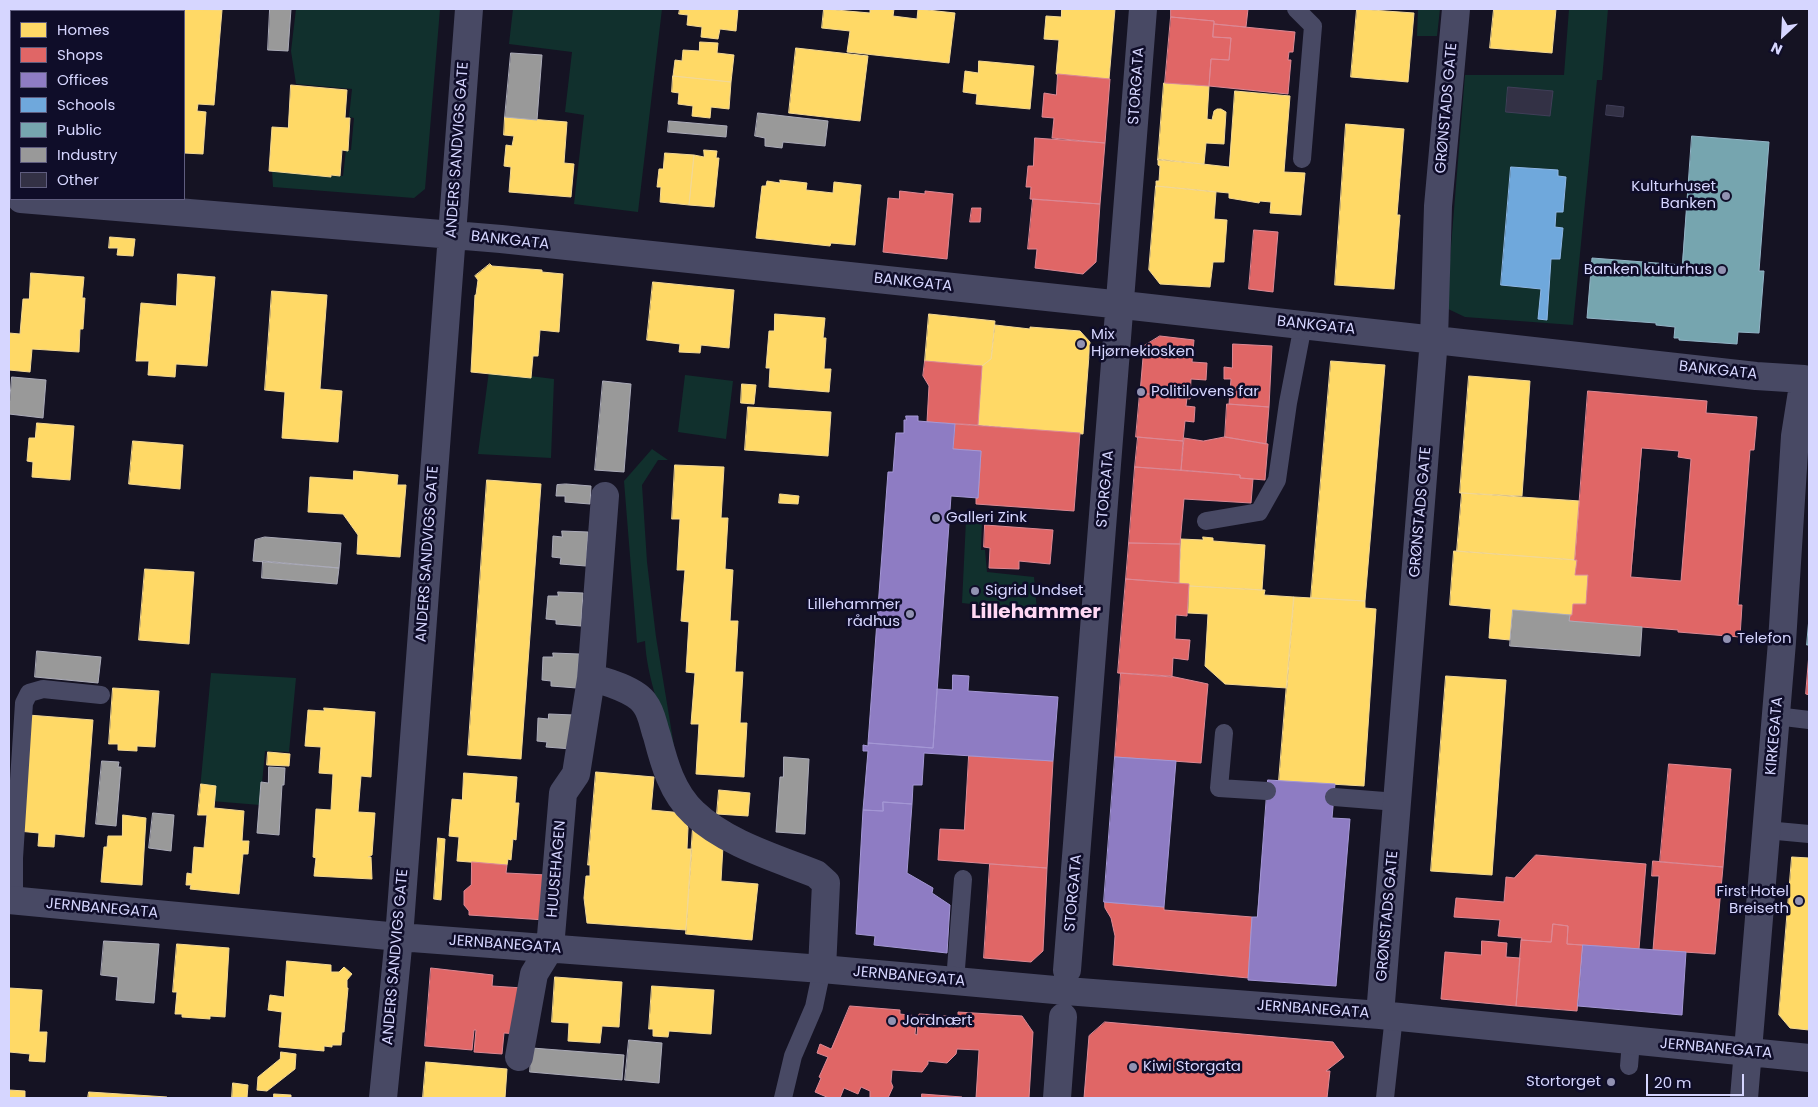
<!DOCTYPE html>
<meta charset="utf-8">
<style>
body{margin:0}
#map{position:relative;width:1818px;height:1107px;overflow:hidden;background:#151323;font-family:Poppins,sans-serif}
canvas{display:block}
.frame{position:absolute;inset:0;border:10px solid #d6d6ff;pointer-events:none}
.legend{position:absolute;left:10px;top:10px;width:175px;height:190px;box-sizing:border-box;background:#0f0d29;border:1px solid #5f5d7f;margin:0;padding:6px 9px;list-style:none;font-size:15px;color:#d6d6ff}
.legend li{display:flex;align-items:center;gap:10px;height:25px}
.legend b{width:25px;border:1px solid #5f5d7f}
.north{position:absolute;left:1758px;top:10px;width:50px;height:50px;-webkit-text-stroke:4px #0f0d29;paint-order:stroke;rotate:205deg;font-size:14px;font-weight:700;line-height:20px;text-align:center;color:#d6d6ff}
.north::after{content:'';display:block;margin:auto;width:18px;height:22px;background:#d6d6ff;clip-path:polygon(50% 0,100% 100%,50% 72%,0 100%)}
.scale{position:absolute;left:1646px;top:1074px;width:98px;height:22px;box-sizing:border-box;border:2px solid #d6d6ff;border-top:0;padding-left:6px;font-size:15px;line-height:18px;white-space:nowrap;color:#d6d6ff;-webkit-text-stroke:4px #0f0d29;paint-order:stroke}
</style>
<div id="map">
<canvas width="1818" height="1107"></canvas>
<div class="frame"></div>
<ul class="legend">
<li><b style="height:14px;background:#ffd966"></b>Homes</li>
<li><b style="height:14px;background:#e06666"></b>Shops</li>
<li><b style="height:14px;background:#8e7cc3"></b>Offices</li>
<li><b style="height:14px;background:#6fa8dc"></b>Schools</li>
<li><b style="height:14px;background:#76a5af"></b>Public</li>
<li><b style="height:14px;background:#999"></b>Industry</li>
<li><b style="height:14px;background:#333145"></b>Other</li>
</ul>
<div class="north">N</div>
<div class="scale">20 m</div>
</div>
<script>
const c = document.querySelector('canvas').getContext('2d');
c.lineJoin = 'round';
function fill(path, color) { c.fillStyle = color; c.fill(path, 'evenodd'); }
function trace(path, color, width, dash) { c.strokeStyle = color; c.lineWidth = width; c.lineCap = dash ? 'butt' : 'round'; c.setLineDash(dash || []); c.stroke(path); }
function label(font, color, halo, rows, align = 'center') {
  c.font = font + ' Poppins,sans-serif'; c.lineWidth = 5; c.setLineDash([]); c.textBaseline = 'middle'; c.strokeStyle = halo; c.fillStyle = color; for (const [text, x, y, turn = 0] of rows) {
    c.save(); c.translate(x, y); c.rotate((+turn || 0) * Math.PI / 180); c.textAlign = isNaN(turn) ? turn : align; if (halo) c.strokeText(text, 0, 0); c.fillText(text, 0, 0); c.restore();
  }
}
fill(new Path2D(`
 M296 9H440L425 189 414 198 273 187 272 170 332 177V175L343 176 346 150H351L354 118 349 117 352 89 296 84 291 51Z
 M513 9H662L638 212 574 204 584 115 565 112 572 52 509 44Z
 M1418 9H1440L1437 36H1417Z
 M1569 9H1608L1602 80H1597L1573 325 1465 317 1446 308 1465 75H1564Z
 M489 371 554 379 551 458 478 454Z
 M685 375 733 381 726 439 678 432Z
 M652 449 668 460H658L642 485 647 562 656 637 675 752C662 716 647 679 645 641L637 643 624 481Z
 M966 520 982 521 981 550H985L987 572 1034 577 1037 611 962 603Z
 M211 673 296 678 289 752 265 751 260 805 199 800Z`), '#11302d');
const homes = new Path2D(`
 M184 9 222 10 214 105 198 104 197 111 206 112 203 154 184 153Z
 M680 9H738L736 31 720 29 718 39 701 37 702 27 687 25 688 15 679 14Z
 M824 9 870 13V9H894L893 16 917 19 918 9 955 13 949 63 847 52 850 31 822 28Z
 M1062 9H1115L1109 79 1056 74 1059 40 1044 39 1046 16 1061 17Z
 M1357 9 1414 13 1408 82 1351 77Z
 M1494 9H1556L1552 53 1490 48Z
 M700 42 718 43 717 53 734 55 731 82 673 76 675 60 682 61 683 50 699 51Z
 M796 48 868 56 860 121 789 113Z
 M979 61 1034 66 1030 109 976 104 977 94 963 92 965 71 978 73Z
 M673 76 731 82 729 109 711 107 710 118 692 116 693 106 678 104 679 93 672 92Z
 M1164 83 1209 86 1207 119 1212 120 1214 111 1217 109H1221L1226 112 1224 144 1206 143 1204 164 1158 160Z
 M291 85 347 90 345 118H350L348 151 342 150 340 176 331 175V177L269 171 272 127 288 128Z
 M1235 91 1290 96 1284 172 1305 173 1301 215 1270 213 1271 202 1260 201 1259 203 1229 198V193L1156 186V181H1159L1160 166 1158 165V159L1229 167Z
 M505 117 567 122 564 163 574 164 571 197 509 192 511 167 504 166 506 145 512 146 514 136 504 135Z
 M1346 124 1404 129 1397 215H1400L1394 289 1335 285Z
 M704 150 717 151 716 158H719L714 207 689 205 694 155 704 157Z
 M665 153 694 155 689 205 660 202 661 187H657L659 169H663Z
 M780 180 807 183 806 190 833 193 834 182 861 185 855 245 831 243 830 246 756 238 762 186H766L767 181 780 183Z
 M1156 186 1216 192 1214 219 1227 220 1224 262H1213L1210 287 1160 284 1149 270Z
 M110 237 135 239 133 256 117 255 118 248H109Z
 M490 264 492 266 542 270V272L563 274 559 332 540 330 538 356H533L531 378 471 372 475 295H476L478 280 475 276Z
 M31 273 84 277 82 298H85L83 329H80L79 352 32 349 30 372 9 370V333L20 334 23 299H29Z
 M178 274 215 277 207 366 176 364 175 377 148 375 149 361H136L141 303 176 306Z
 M653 282 734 290 729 348 701 345 700 353 679 352 680 344 647 340Z
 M272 291 327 295 320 389 342 391 338 442 282 438 285 392 265 390Z
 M775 314 825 318 823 338H826L824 369H831L829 392 769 387 770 368H766L769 331H774Z
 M929 314 995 321 991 359 982 366 925 361Z
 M995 325 1030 329V327L1080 331 1090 342 1083 434 978 425 982 366 991 359Z
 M1331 361 1385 365 1365 601 1311 598Z
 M1469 376 1530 381 1522 496 1460 493Z
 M742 384 756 385 754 404 741 403Z
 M748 407 831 412 828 456 745 450Z
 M37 423 74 426 70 480 32 477 33 462 27 461 29 438H35Z
 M133 441 183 445 180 489 129 484Z
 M675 465 724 467 721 518H728L725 569 733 570 730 621H738L735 672H743L740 723H747L744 777 696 774 699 724H691L695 673 686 672 689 622 681 621 685 570H677L680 519H672Z
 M354 471 398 475 397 485H406L400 557 357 554 358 535 343 514 308 512 310 477 353 480Z
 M487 480 541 484 521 759 468 755Z
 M1462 493 1580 501 1575 560 1457 551Z
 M780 494 799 496 798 504 779 503Z
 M1203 537 1213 538V541L1265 545 1262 590 1189 586V584L1179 583 1181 539 1203 540Z
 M1454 551 1577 560 1575 575H1588L1586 604H1573L1572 615 1513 610 1510 640 1489 638 1491 609 1450 605Z
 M145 569 194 572 189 644 139 640Z
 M1189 586 1265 590 1264 595 1294 597 1287 688 1225 684 1205 666 1208 614 1188 613Z
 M1294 597 1365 601V608L1376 609 1364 786 1279 781Z
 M1446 676 1506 680 1492 875 1431 871Z
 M113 688 159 691 155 747 137 746V751L118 750V744H109Z
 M324 708 375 712 371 777 361 776 358 812 375 813 372 855 368 857H371L372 879 314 876 316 858 313 857 316 809 331 810 333 774 319 773 321 747 305 746 308 710 324 711Z
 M28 715 93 720 84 837 55 834 54 847 38 846 39 833 18 831Z
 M268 752 290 754 289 766 267 765Z
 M596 772 654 777 651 810 683 813 688 828 687 849H692L686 930 587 923 584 898 586 876H590V865H588Z
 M464 773 517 777 515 803H519L516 840 513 839 511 860 508 859 507 865 457 861 459 837 449 836 452 799 462 800Z
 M201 784 216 786 214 808 244 811 242 841H249L248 854H243L239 894 190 889 191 885H186L187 873 192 874 194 847 204 848 207 815H198Z
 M719 790 750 793 748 816 717 814Z
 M123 815 146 818 142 885 101 882 104 847H107L108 836H122Z
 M693 826 723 846 721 881 758 884 752 940 686 934Z
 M438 838 445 839 441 900 434 899Z
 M1792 857 1809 858V1030L1790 1028 1779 1015Z
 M177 944 229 948 225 1017 210 1016V1019L182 1017V1014H175L177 992H173Z
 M287 961 331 965V972H339L344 967 352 974 347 980V988H348L344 1032H342L341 1045H332V1047L324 1046V1051L279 1047 282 1012 268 1010 270 995 284 997Z
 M555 977 622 982 619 1027 602 1026 600 1043 568 1041 569 1023 552 1022Z
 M652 986 714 990 711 1034 669 1031 668 1037 653 1036V1029H649Z
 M9 988 42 990 39 1032H47L45 1062 29 1061 30 1054 9 1052Z
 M281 1052 296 1054 295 1069 267 1091 257 1090 258 1077 280 1059Z
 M426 1062 507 1069 505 1098H423Z
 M233 1083 248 1085 247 1098H232Z
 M9 1090 25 1091V1098H9Z
 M89 1092 167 1097V1098H88Z
 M274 1094 291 1095V1098H274Z`);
fill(homes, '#ffd966');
trace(homes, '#f3d894', 1);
const shops = new Path2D(`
 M1171 9H1248L1246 27 1214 24V21L1171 17Z
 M1171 17 1214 21 1213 37 1231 38 1229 60 1211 59 1209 86 1165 83Z
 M1214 24 1295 32 1293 52H1289L1288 60H1291L1288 94 1209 86 1211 59 1229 60 1231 38 1213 37Z
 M1058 74 1110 79 1105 143 1052 138 1054 118 1042 117 1044 93 1056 95Z
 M1035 138 1105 143 1100 204 1030 199 1031 187H1026L1028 166H1033Z
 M900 191 925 194V191L953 194 947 259 883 252 888 198 899 199Z
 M1033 199 1100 204 1096 262 1083 274 1035 268 1037 249H1028Z
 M972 208H981L980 222H970Z
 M1254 230 1278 232 1273 292 1249 289Z
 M1160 336 1194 340 1192 362 1207 363 1206 380 1191 379 1190 399 1140 393 1144 346Z
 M1233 344 1272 346 1269 407 1229 404 1231 379H1224V367L1232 368Z
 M925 361 982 366 978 425 927 422 929 386 923 376Z
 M1588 391 1707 401 1706 413 1757 417 1754 450H1750L1738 605H1742L1740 637 1678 632V630L1569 621 1570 615H1572L1573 604H1586L1588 575H1575L1577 560H1575ZM1642 448 1679 451 1678 457 1691 459 1681 581 1631 577Z
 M1140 393 1187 398 1186 406 1195 407 1194 422 1185 421 1183 441 1136 437Z
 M1227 404 1269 407 1266 444 1225 437Z
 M955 424 1080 433 1074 511 976 504V498H978L981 451 953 449Z
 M1138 437 1183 441 1181 470 1135 467Z
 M1225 437 1268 444 1265 480 1240 478V475L1181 470 1184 438 1203 441Z
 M1135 467 1240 475V478L1253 479 1251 503 1184 499 1180 544 1129 543Z
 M985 525 1053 530 1050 564 1019 561V569L989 568 990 548 984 547Z
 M1129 543 1180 544 1179 583 1126 579Z
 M1126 579 1189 584 1187 616 1176 615 1175 639 1190 640 1188 660 1173 658 1172 677 1118 673Z
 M1809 654V695L1806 694Z
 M1121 673 1170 676 1208 684 1201 763 1115 757Z
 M969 756 1053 761 1047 868 938 860 940 829 964 830Z
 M1669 764 1731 769 1723 867 1660 862Z
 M1536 855 1646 864 1639 949 1567 944 1568 926 1553 924 1551 942 1521 940 1522 938 1498 936 1500 920 1454 917 1456 898 1504 902 1506 877 1514 878Z
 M1653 861 1723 867 1715 954 1653 950 1659 876H1652Z
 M472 862 507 865 506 873 547 875 545 920 469 915V911L464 905V891L471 885Z
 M990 864 1047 868 1043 951 1031 962 984 958Z
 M1105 902 1164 907V910L1252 917 1248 978 1113 965 1115 936 1111 918 1105 908Z
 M1553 924 1568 926 1567 944 1583 945 1577 1011 1516 1006 1521 940 1551 942Z
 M1482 941 1507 943 1506 957 1520 958 1516 1006 1441 999 1445 952 1481 955Z
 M431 968 493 975 492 986 523 988 519 1034 504 1033 502 1054 474 1052 476 1030H474L472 1050 425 1046Z
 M850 1006 900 1010V1014L917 1016 915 1034 917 1035 919 1014 958 1017V1012L1022 1016 1033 1032 1029 1098H976L979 1050 957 1049 956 1054 947 1063 928 1061V1064L922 1072 892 1070 891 1082 893 1087 888 1098H870V1091L861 1087 858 1094 844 1088 840 1098H829L815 1092 821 1078 819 1077 828 1057 817 1053 820 1044 831 1049Z
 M1105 1022 1333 1042 1344 1057 1326 1071H1330L1327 1098H1084L1089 1036Z
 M922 1094 962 1097 963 1098H922Z`);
fill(shops, '#e06666');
trace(shops, '#dd8894', 1);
const offices = new Path2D(`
 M906 416H918V421L955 424 953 449 981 451 978 498 951 496 933 748 868 743 888 472H893L896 433H904V420H906Z
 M953 675 969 676 968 691 1058 697 1053 761 924 753 922 785H913L912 804 883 802V811L863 810 868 751H863V745L868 746V743L933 748 937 689 952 690Z
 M1115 757 1176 761 1164 907 1104 902Z
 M1268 780 1335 784 1332 818 1350 819 1336 986 1248 980 1252 917H1257Z
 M883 802 912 804 907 873 933 888 932 893 950 905 947 953 874 945 875 936 856 934 863 810 883 811Z
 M1583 945 1686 952 1682 1015 1578 1006Z`);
fill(offices, '#8e7cc3');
trace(offices, '#a497d5', 1);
const schools = new Path2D(`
 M1511 167 1558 170V176L1566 177 1563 212H1556L1555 227 1563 228 1560 259H1551L1547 320 1538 319 1541 289 1501 285Z`);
fill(schools, '#6fa8dc');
trace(schools, '#8eb6e6', 1);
const public = new Path2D(`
 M1692 136 1769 142 1759 271H1764L1759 333 1738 332 1737 344 1679 340V338H1674L1675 327 1656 325V323L1587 318 1592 258 1682 265Z
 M1809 618V645H1807Z`);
fill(public, '#76a5af');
trace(public, '#93b4c7', 1);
const industry = new Path2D(`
 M9 9H37V11H11V47L9 46Z
 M270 9H291L288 51 268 50Z
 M511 53 542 55 537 120 505 117Z
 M758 113 828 121 825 146 783 142 782 148 765 146V138L755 136Z
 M669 121 727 126 726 137 668 132Z
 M12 377 46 380 43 418 9 414Z
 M603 381 631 384 624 472 595 470Z
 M566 484 591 486 590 504 565 502V496H556L557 485Z
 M562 531 588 532 586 566 560 564 561 558 552 557 553 536 562 537Z
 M265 537 341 543 339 568 253 561 255 540Z
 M263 561 339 568 337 584 262 578Z
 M558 592 583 593 581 626 556 624V620L546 619 548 596H558Z
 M1513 610 1570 615 1569 621 1642 627 1640 656 1510 646Z
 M37 651 101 657 98 683 35 677Z
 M553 653 579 654 577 688 551 686V681L542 680 543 657H553Z
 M549 714 574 715 572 749 546 747 547 742 537 741 538 718 548 719Z
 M784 757 809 759 805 834 776 832 780 777H783Z
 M102 761 119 762 118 767H121L116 826 96 824Z
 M269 767 285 768 284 785H282L279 835 257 833 261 782 268 783Z
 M153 813 174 815 171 851 149 848Z
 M104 941 159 944 154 1003 116 1000 118 977 101 975Z
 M629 1040 662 1043 659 1083 625 1080Z
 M532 1048 624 1055 622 1080 530 1072Z`);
fill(industry, '#999');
trace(industry, '#ababb8', 1);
const building = new Path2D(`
 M1508 87 1553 91 1550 116 1506 112Z
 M1607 105 1624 107 1623 117 1606 115Z`);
fill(building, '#333145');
trace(building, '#403e58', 1);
trace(new Path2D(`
 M1296 9 1313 26 1302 159
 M1206 521 1259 512 1277 480 1288 403 1303 325
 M1776 716 1809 720
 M1224 733 1219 788 1267 791
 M1334 797 1397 802
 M1766 830 1809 834
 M14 900V858L24 703 29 693 43 689 101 695
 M955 981 963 879
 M1629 1066 1631 1041
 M783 1098 793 1056 814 1007 822 969
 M1385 1098 1394 1016`), '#484964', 18);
trace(new Path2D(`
 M21 199 501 239 1141 307 1756 376 1804 379
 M605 496 591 679C605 680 637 691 645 704 652 713 653 725 657 736 664 763 672 793 694 813 725 843 776 858 816 874L826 883 822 969
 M9 900 399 937 822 969 1066 991 1380 1015 1809 1058
 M1067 970 1143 9
 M1380 1015 1434 339 1438 206 1456 9
 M519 1057 534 974 550 948 563 793 576 774 591 679
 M383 1098 399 937 469 9
 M1057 1098 1063 1017
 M1744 1098 1782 642 1795 436 1804 379`), '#484964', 28);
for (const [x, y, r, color] of [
 [1726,196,5,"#9292b2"],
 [1722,270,5,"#9292b2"],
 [1081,344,5,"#9292b2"],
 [1141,392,5,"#9292b2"],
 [936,518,5,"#9292b2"],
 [975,591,5,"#9292b2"],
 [910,614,5,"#9292b2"],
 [1727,639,5,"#9292b2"],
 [1799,901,5,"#9292b2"],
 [892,1021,5,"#9292b2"],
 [1133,1067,5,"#9292b2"],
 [1611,1082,5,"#9292b2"]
]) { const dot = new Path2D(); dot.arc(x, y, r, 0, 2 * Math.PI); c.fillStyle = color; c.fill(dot); trace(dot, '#0f0d29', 2); }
label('15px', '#d6d6ff', '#0f0d29', [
 ["STORGATA",1137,86,-86],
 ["GRØNSTADS GATE",1447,108,-85],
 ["ANDERS SANDVIGS GATE",458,150,-86],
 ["BANKGATA",510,241,6],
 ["BANKGATA",913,283,6],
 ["BANKGATA",1316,326,6],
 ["BANKGATA",1718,371,6],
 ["STORGATA",1106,489,-85],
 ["GRØNSTADS GATE",1421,512,-85],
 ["ANDERS SANDVIGS GATE",428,554,-86],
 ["KIRKEGATA",1775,736,-85],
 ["HUUSEHAGEN",557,869,-85],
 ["STORGATA",1074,893,-85],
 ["JERNBANEGATA",102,909,5],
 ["GRØNSTADS GATE",1388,916,-85],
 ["JERNBANEGATA",505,945,4],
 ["ANDERS SANDVIGS GATE",396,957,-85],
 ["JERNBANEGATA",909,977,5],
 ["JERNBANEGATA",1313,1010,4],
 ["JERNBANEGATA",1716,1049,5]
]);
label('15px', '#d6d6ff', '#0f0d29', [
 ["Kulturhuset",1716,187,"right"],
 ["Banken",1716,204,"right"],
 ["Banken kulturhus",1712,270,"right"],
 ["Mix",1091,335],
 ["Hjørnekiosken",1091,352],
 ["Politilovens far",1151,392],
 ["Galleri Zink",946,518],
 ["Sigrid Undset",985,591],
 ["Lillehammer",900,605,"right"],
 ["rådhus",900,622,"right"],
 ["Telefon",1737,639],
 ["First Hotel",1789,892,"right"],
 ["Breiseth",1789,909,"right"],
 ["Jordnært",902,1021],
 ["Kiwi Storgata",1143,1067],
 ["Stortorget",1601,1082,"right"]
], 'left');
label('bold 20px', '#ffd8f5', '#0f0d29', [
 ["Lillehammer",1036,613]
]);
</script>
